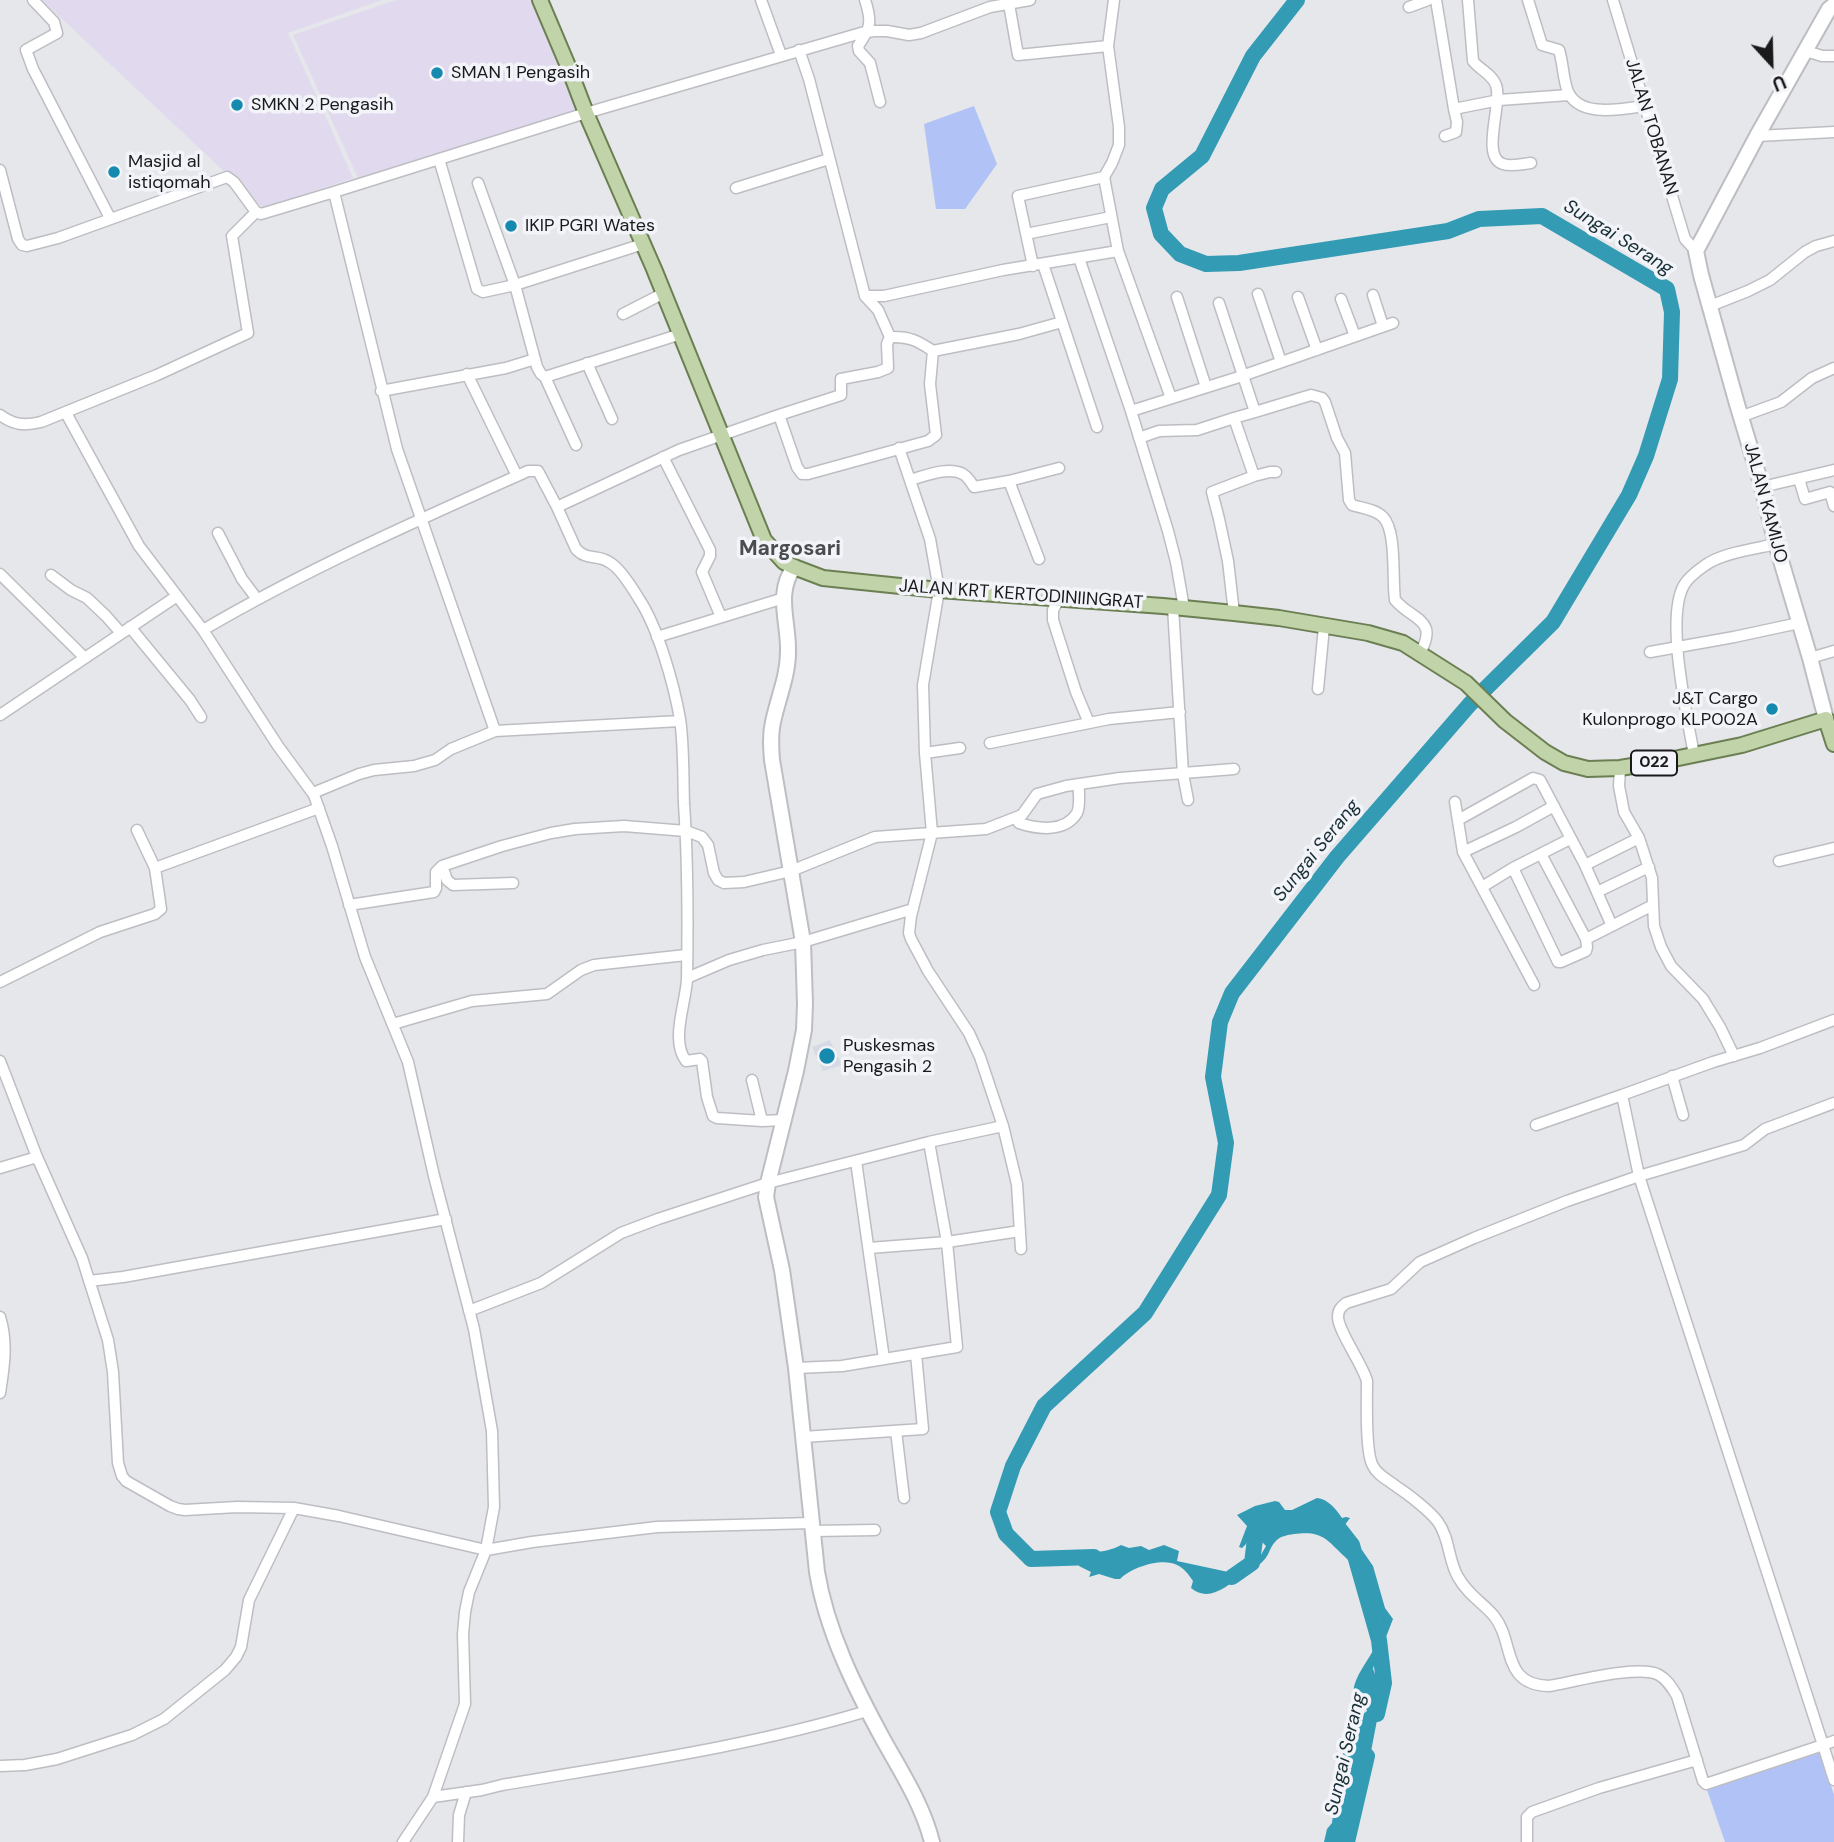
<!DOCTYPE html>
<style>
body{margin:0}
#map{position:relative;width:1834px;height:1842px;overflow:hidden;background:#e5e7eb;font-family:"DM Sans",sans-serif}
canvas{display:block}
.north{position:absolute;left:1736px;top:28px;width:70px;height:70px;-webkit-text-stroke:5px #f3f4f9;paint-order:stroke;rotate:158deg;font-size:19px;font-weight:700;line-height:28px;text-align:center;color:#1a1a1c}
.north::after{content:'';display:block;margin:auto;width:24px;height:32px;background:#1a1a1c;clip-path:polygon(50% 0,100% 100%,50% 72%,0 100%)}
</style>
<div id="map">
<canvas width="1834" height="1842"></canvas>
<div class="north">U</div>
</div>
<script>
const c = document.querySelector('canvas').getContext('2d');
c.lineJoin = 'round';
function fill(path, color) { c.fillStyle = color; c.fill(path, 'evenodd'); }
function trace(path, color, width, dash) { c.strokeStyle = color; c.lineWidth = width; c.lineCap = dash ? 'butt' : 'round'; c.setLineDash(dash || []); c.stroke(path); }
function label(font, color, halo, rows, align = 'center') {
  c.font = font + ' "DM Sans",sans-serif'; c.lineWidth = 7; c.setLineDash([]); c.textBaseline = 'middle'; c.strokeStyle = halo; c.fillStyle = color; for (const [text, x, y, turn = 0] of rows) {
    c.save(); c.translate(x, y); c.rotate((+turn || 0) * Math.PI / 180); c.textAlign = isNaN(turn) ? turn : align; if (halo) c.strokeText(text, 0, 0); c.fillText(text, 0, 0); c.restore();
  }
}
fill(new Path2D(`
 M830 1040 842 1065 823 1071 812 1047Z`), '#d6dae5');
fill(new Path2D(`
 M42 0H382L288 33 353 178 263 208Z
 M396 0H534L579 111 358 178 293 35Z`), '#e1d9ee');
fill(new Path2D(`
 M974 106 997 164 965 209H936L924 124Z
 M1820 1751 1834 1795V1842H1725L1706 1787Z`), '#b1c2f7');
fill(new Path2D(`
 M1317 1498C1328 1499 1336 1509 1342 1518L1346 1517 1350 1518 1344 1526 1342 1534 1348 1543 1362 1550 1373 1566 1385 1608 1393 1619 1386 1637 1377 1653 1373 1669 1384 1698 1378 1715 1368 1767 1356 1782 1352 1801 1350 1842H1324L1327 1829 1332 1823 1334 1806 1337 1804 1339 1771 1351 1722 1354 1716 1362 1715 1367 1711 1363 1696 1354 1698C1348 1673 1388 1646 1381 1619 1380 1613 1373 1607 1371 1601 1369 1594 1368 1587 1365 1580 1362 1571 1351 1563 1344 1556 1325 1538 1322 1531 1294 1534 1287 1535 1280 1536 1275 1542 1270 1547 1269 1555 1264 1560 1258 1567 1250 1570 1242 1575 1227 1586 1209 1603 1191 1588L1193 1581C1189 1575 1184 1568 1177 1565 1163 1557 1131 1567 1120 1579H1115L1099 1574 1089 1577 1091 1572 1079 1566V1561L1071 1553 1080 1556 1076 1550C1093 1553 1106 1553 1121 1545L1129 1548 1141 1546 1149 1550 1164 1545 1179 1551 1177 1561 1233 1573 1257 1562 1266 1546 1258 1538 1249 1541 1242 1548 1239 1547 1247 1526 1237 1515 1255 1506 1275 1501 1279 1502 1285 1510H1292Z`), '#349bb4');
trace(new Path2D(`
 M1330 1517 1352 1545 1379 1640 1384 1683 1377 1714
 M1094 1557 1031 1559 1006 1534 998 1512 1013 1466 1044 1406 1145 1313 1219 1195 1226 1143 1213 1077 1220 1022 1232 993 1337 857 1470 704 1553 622 1629 495 1646 456 1670 379 1672 312 1667 289 1542 216 1479 219 1448 231 1239 263 1206 264 1180 254 1161 234 1154 208 1162 189 1202 156 1253 56 1297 0
 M1232 1577 1252 1563 1257 1523 1260 1522
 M1347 1842 1367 1756`), '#349bb4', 16);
const street = new Path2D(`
 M33 0 54 22 57 33 26 50 33 69 110 218
 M761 0 781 55
 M865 0C872 21 871 28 858 46L859 51 870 63 880 102
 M1436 0 1454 109
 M1468 0 1473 61C1480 70 1492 74 1496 85 1503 103 1480 157 1503 164 1511 167 1523 164 1531 163
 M1528 0 1542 45 1559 50C1563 63 1563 77 1567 89 1577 119 1622 109 1644 106
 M1613 0 1685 239 1696 251
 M1009 4 1018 55 1108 46
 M1409 7 1428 0
 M799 50 809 79 865 296 878 310 890 337C909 336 918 341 933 351
 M1806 51 1822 56H1834
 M1445 136 1456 132 1457 122 1454 109 1499 100 1569 95
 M1757 136 1834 132
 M439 159 477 289 483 292 515 285 643 244
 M0 170 18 239 22 245 27 246 58 238 227 177 234 182 256 212
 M1104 177 1112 163 1119 145V127L1108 46 1114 0
 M478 183 515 285 537 367 541 374 545 377 681 334
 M736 188 829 159
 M1026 234 1111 217
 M1079 258 1131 411 1168 531 1176 562 1184 608
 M1043 264 1097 427
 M1033 266 1018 196 1104 177 1118 251 1171 398
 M1258 294 1281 362
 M1373 295 1383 326
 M865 296H884L1003 270 1118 251
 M1177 297 1206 387
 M1298 297 1317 350
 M1341 299 1355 336
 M1219 303 1255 412 1311 395 1322 398 1325 402 1337 438 1345 453 1349 500 1352 505C1361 508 1375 509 1383 517 1397 531 1392 580 1395 600 1413 621 1439 619 1420 653
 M1710 306 1748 291 1770 280 1805 252 1816 246 1834 241
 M623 314 664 293
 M587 363 612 419
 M467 374 517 476
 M545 377 576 445
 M381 391 506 368 535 359
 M1131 411 1239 377 1393 323
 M66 413 139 546 203 630 278 746 314 795 332 846 365 957 408 1062 434 1176 474 1329 492 1431 494 1507 486 1550 469 1592 465 1612 463 1634 465 1704 433 1797 482 1790 502 1785C624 1764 748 1747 867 1711
 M0 415C14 425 24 426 41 422L157 375 248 333 232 236 256 212 261 214 334 192
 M779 415 841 395V379L878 372 888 368 887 344 890 337
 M1740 417 1781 402 1812 378 1834 368
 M1234 418 1255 412
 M1139 438 1159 431 1197 430 1234 418 1254 476 1212 492 1219 519 1228 561 1234 613
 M899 448 930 539 939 590 923 685 925 753 932 833 911 916 909 933 911 939 928 971 969 1033 980 1057 1003 1126 1017 1184 1021 1249
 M663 457 710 550V556L702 572 721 617
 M1254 476 1270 472H1276
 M1799 479 1805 499 1830 492 1834 506
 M910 480C925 476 948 466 963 474 968 477 971 482 974 487L1009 481 1039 559
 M1009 481 1059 468
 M1762 487 1834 470
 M557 507 576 549C587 561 597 554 609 562 619 567 633 589 639 599 658 627 674 685 680 719 684 746 683 776 684 804 688 862 688 920 687 979 686 1003 670 1040 686 1061L700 1059 702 1061 707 1097 713 1116 717 1118 762 1121 784 1120
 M218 533 242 579 257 599
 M0 574 84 657
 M51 575 71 590 87 598 106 616 121 633
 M1059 599 1053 610V620L1076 692 1089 723
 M1173 607 1183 774 1188 800
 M130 627 190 700 201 717
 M203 630C307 569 418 520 528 471H538L557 507 679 450 779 415 797 467 802 474H808L928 441 936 435 930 384 933 351 1019 334 1062 322
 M657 637 784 598
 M1650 652 1734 637 1799 623
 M1810 658 1834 651
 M1318 689 1324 627
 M0 715 177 596
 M495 731 397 449 334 192 586 113 861 33 874 31H887L909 35 921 33 990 7 1030 0
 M990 743 1109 719 1180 712
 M925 753 960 748
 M1694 755C1687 715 1665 618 1684 585 1688 578 1697 571 1704 566 1721 553 1754 549 1776 544
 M1620 768 1619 786 1624 812 1639 838 1652 878 1654 926 1661 947 1671 966 1703 999 1720 1027 1734 1056
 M313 793 359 774 374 770 414 766 435 760 451 749 495 731 680 721
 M1455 802 1463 852 1534 985
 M1016 818 1019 823C1037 829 1065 833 1077 813 1081 805 1078 792 1079 784
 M1458 820 1533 778 1540 780 1585 865 1612 926
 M1463 852 1516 827 1554 806
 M1779 861 1834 848
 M1585 865 1639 838
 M442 866 447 880 453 885 513 883
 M155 868 319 808
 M1513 868 1558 962H1561L1586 951 1587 947 1586 939 1541 854
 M1482 887 1513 868 1570 839
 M1597 892 1649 867
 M349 905 434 892 436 888V872L442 866 502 846 551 833 575 829 624 826 686 831 702 837 708 845 714 873 718 880 724 883 744 882 791 871 875 837 986 829 1022 815 1037 794 1066 786 1120 778 1234 769
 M1586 939 1653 905
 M687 978 729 960 763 950 803 942 913 909
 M0 982 100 932 155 914 161 909 155 868 137 830
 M1834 1020 1760 1048 1713 1062 1622 1095 1639 1176 1567 1201 1474 1238 1420 1262 1391 1289 1346 1303C1341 1307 1338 1310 1338 1317 1338 1331 1362 1363 1367 1381 1367 1399 1365 1453 1373 1466 1377 1475 1390 1481 1397 1487 1408 1494 1431 1512 1438 1522 1450 1539 1448 1560 1458 1577 1468 1595 1482 1602 1494 1616 1515 1642 1501 1685 1549 1686 1573 1682 1640 1664 1659 1675 1668 1680 1672 1688 1677 1696L1703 1781 1706 1784 1823 1745 1639 1176 1744 1145 1765 1129 1834 1103
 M393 1024 472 1001 547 994 581 970 594 965 686 955
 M0 1061 37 1157 82 1258 108 1340 113 1372 118 1463 122 1476 126 1481 170 1506 178 1509 185 1510 237 1507 294 1508 339 1516 486 1550 532 1542 657 1527 812 1523
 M1672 1076 1683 1115
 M752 1080 762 1121
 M1536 1125 1622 1095
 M856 1161 884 1359
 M0 1168 37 1157
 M869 1248 947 1242 1020 1231
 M89 1281 123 1277 446 1219
 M469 1311 541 1283 621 1233 658 1219 768 1183 929 1142 1003 1126
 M0 1317C8 1343 4 1367 0 1393
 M796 1368 842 1366 957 1347 947 1242 929 1142
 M896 1431 904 1498
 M803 1437 923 1429 916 1354
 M813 1531 875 1530
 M1834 1741 1823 1745 1834 1780
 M0 1766 25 1765 57 1759 132 1735 164 1719 225 1670 236 1657 241 1647 249 1600 294 1508
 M403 1842 433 1797
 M458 1842 459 1815 466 1792
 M1527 1842V1817L1532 1812 1599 1788 1697 1760`);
const secondary = new Path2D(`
 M794 567C775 594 789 622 788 652 788 676 778 698 773 722 770 735 771 747 772 760L803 942 805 1004 804 1030 796 1071 768 1183 766 1197 782 1270 796 1368 817 1572C827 1632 855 1688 884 1741 902 1773 923 1806 932 1842
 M1826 719 1810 658 1776 544 1762 487 1737 404 1701 275 1696 251 1757 136 1829 9 1834 5`);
const primary = new Path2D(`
 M540 0 568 66 586 113 654 269 764 540 784 562 794 567 823 578 939 590 1163 606 1234 613 1279 618 1368 633 1403 643 1466 683 1505 721 1545 752 1564 763 1588 769 1620 768 1669 760 1742 745 1826 719 1834 744`);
trace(street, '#bdbec3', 13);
trace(secondary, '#bdbec3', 18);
trace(primary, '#6b7f52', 18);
trace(street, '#fff', 10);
trace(secondary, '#fff', 14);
trace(primary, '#c1d3a9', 14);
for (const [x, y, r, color] of [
 [437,73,7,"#168aae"],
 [237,105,7,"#168aae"],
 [114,172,7,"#168aae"],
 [511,226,7,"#168aae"],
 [1772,709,7,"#168aae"],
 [827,1056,9,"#168aae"]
]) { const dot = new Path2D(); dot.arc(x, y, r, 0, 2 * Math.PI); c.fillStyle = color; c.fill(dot); trace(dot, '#f3f4f9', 2.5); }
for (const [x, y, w] of [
 [1654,763,46]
]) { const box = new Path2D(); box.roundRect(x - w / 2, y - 12.5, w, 25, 5); c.fillStyle = '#f3f4f9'; c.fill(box); trace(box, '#1a1a1c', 2); }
label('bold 16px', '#1a1a1c', null, [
 ["022",1654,763]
]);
label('18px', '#1a1a1c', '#f3f4f9', [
 ["SMAN 1 Pengasih",451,73],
 ["SMKN 2 Pengasih",251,105],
 ["Masjid al",128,162],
 ["istiqomah",128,183],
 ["IKIP PGRI Wates",525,226],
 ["J&T Cargo",1758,699,"right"],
 ["Kulonprogo KLP002A",1758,720,"right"],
 ["Puskesmas",843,1046],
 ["Pengasih 2",843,1067]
], 'left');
label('18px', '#1a1a1c', '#f3f4f9', [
 ["JALAN TOBANAN",1651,127,73],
 ["JALAN KAMIJO",1765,503,75],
 ["JALAN KRT KERTODINIINGRAT",1021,595,4]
]);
label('italic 19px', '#182f35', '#f3f4f9', [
 ["Sungai Serang",1618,238,32],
 ["Sungai Serang",1317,851,-51],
 ["Sungai Serang",1346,1754,-77]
]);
label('bold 21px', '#4a4c4f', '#f3f4f9', [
 ["Margosari",790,549]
]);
</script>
